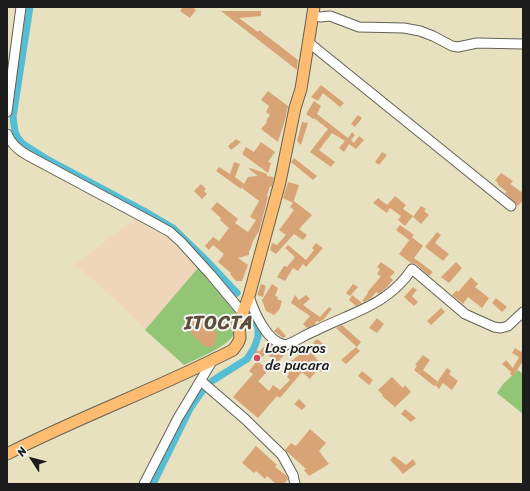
<!DOCTYPE html>
<style>
body{margin:0}
#map{position:relative;width:530px;height:491px;overflow:hidden;background:#e8e1c0;font-family:Sriracha,sans-serif}
canvas{display:block}
.frame{position:absolute;inset:0;border:8px solid #1c1c1c;pointer-events:none}
.north{position:absolute;left:12px;top:439px;width:40px;height:40px;-webkit-text-stroke:3px #f6f6f2;paint-order:stroke;rotate:306deg;font-size:11px;font-weight:700;line-height:16px;text-align:center;color:#1c1c1c}
.north::after{content:'';display:block;margin:auto;width:14px;height:18px;background:#1c1c1c;clip-path:polygon(50% 0,100% 100%,50% 72%,0 100%)}
</style>
<div id="map">
<canvas width="530" height="491"></canvas>
<div class="frame"></div>
<div class="north">N</div>
</div>
<script>
const c = document.querySelector('canvas').getContext('2d');
c.lineJoin = 'round';
function fill(path, color) { c.fillStyle = color; c.fill(path, 'evenodd'); }
function trace(path, color, width, dash) { c.strokeStyle = color; c.lineWidth = width; c.lineCap = dash ? 'butt' : 'round'; c.setLineDash(dash || []); c.stroke(path); }
function label(font, color, halo, rows, align = 'center') {
  c.font = font + ' Sriracha,sans-serif'; c.lineWidth = 4; c.setLineDash([]); c.textBaseline = 'middle'; c.strokeStyle = halo; c.fillStyle = color; for (const [text, x, y, turn = 0] of rows) {
    c.save(); c.translate(x, y); c.rotate((+turn || 0) * Math.PI / 180); c.textAlign = isNaN(turn) ? turn : align; if (halo) c.strokeText(text, 0, 0); c.fillText(text, 0, 0); c.restore();
  }
}
fill(new Path2D(`
 M134 219 169 239 198 268 145 330 110 295 75 264Z`), '#efd6bb');
fill(new Path2D(`
 M198 268 235 312C234 319 236 325 235 331 233 345 196 359 184 365L145 330Z
 M518 370 523 374V414L497 393 503 384Z`), '#92c576');
trace(new Path2D(`
 M30 7 13 117 15 132 18 138 23 144 45 158 144 211 173 228 203 257 237 293
 M153 484 191 407 201 393 212 381 247 359 254 348 258 337V328L255 320`), '#56bed4', 7);
fill(new Path2D(`
 M183 7H192L196 10 190 18 180 11Z
 M221 11H261V16L239 18 258 32 259 30 298 60 297 70Z
 M321 85 344 103 340 107 323 93 318 101 311 97Z
 M268 91 288 106 285 120 278 142 261 129 267 122 266 121 270 115 266 112 269 106 261 100Z
 M314 101 321 106 317 114 348 138 352 132 355 135 351 140 354 143 359 136 364 140 356 149 349 144 344 152 339 148 345 141 332 133 319 150 335 162 331 167 310 152 328 129 314 118 313 119 306 114Z
 M358 115 362 118 355 127 351 124Z
 M302 122 308 123 301 145 297 141Z
 M236 139 241 142 231 150 228 146Z
 M261 142 275 152 268 162 271 163 268 173 242 154 246 147 254 152Z
 M382 152 387 155 379 165 375 162Z
 M294 158 317 176 313 180 291 162Z
 M234 162 240 164 235 177 244 184 248 177 258 176 249 169 250 168 267 174V176L274 177 272 187 270 186 267 196 268 197 259 231 253 241 250 250 249 251V255L238 258 248 265 242 281H236L230 274 231 273 218 262 224 254 213 245 209 250 205 246 213 237 219 241 229 228 220 220 221 218 211 209 217 202 238 219 235 223 248 232 256 220 250 217 259 201 242 188 244 184 241 189 216 171 219 167 230 174Z
 M501 173 513 181 510 184 523 193V200L518 206 505 193 507 192 498 185V183L495 180Z
 M288 182 299 185 293 203 283 198Z
 M201 184 206 189 204 191 207 194 202 199 194 191Z
 M395 196 406 205 403 209 413 216 405 226 398 220 401 216 390 208 387 213 373 203 378 198 387 205Z
 M294 201 312 215 299 229 307 235 303 240 294 234 276 254 270 250 272 243 277 245 286 235 279 230 294 210 290 207Z
 M421 206 426 209 424 211 429 215 421 224 413 217Z
 M400 225 414 235 412 237 423 246 414 258 433 272 429 276 416 264 411 263 399 254 410 239 409 240 396 230Z
 M437 232 441 235 435 243 449 254 443 261 425 247Z
 M316 243 323 248 306 267 303 264 298 271 293 268 285 281 277 277 284 266 287 267 295 257 285 248 288 245 306 260 314 250 312 248Z
 M381 262 395 272 390 277 393 280 386 288 379 294 376 292 371 298 364 302 362 301 368 293H367L381 276 377 274 380 269 377 267Z
 M456 262 462 268 449 283 441 277Z
 M471 277 478 284 475 287 489 298 482 308 468 297 463 304 452 295 457 290 458 292Z
 M261 284 266 286 263 297 257 295Z
 M272 284 278 288 275 296 278 297 277 299 282 301 279 310 274 315 266 311 262 300Z
 M353 284 358 287 350 296 346 293Z
 M413 287 417 290 412 296 418 302 414 306 404 297Z
 M295 295 299 300 306 295 310 299 303 305 320 317 329 307 332 309 323 320 319 322 317 321 314 325 307 328 303 324 310 316 291 303Z
 M352 295 362 303 356 306 349 300Z
 M496 298 507 307 502 312 492 303Z
 M441 308 445 312 431 325 427 321Z
 M199 318 217 333 215 344 212 347 204 346 192 334 189 325 195 319 197 321Z
 M377 318 384 324 377 333 369 328Z
 M342 325 361 342 357 347 336 328Z
 M278 327 286 336 283 338 274 331Z
 M317 339 327 347 323 352 313 343Z
 M268 342 284 355 277 363 266 353 259 361 252 356 257 350 259 352Z
 M356 347 360 351 346 364 341 360Z
 M515 348 521 352 523 350V361L513 376 510 374 511 372 502 364 506 360 513 368 519 357 512 353Z
 M305 350 308 355 311 352 325 369 321 372 318 369 310 379 302 372 280 398 277 396 258 418 233 397 253 374 249 371 257 361 269 370 258 381 269 391 273 385 280 390 290 380 287 377 289 373 283 368Z
 M423 355 430 360 423 370 438 382 434 386 414 370 417 366 415 365Z
 M447 368 451 371 449 374 458 381 452 390 443 383 439 389 435 385Z
 M362 371 373 380 369 385 358 376Z
 M392 377 403 388 405 385 411 392 395 407 382 396 383 395 378 390Z
 M299 399 306 406 302 410 294 404Z
 M405 409 416 418 411 422 401 414Z
 M310 429 326 443 319 451 329 464 309 476 304 470 306 469 285 450 291 443 296 446Z
 M256 446 277 465 275 467 287 476 288 479 284 484H276L267 476 265 479 256 471 254 473 242 463Z
 M394 456 406 465 413 459 416 464 403 474 397 467 390 460Z`), '#d8a475');
const minor = new Path2D(`
 M312 15 320 17 330 16 359 27 404 28 420 31 433 36 452 46 458 47 477 43 523 44
 M308 42 511 206
 M7 112 21 7
 M7 134C11 144 18 150 27 155L152 222 170 232 181 242 211 275 242 312
 M249 296C254 312 267 343 286 345 297 341 306 334 317 330 353 312 388 305 412 269L465 314 494 327 501 328 508 326 523 312
 M201 381 245 419 282 455 293 475 295 484
 M144 484 178 418 214 358`);
const major = new Path2D(`
 M7 454C81 416 159 388 233 350L238 343 240 338 239 323 249 296 280 182 295 108 301 89 314 7`);
trace(minor, '#636155', 11);
trace(major, '#636155', 13);
trace(minor, '#fff', 9);
trace(major, '#fdbc70', 11);
for (const [x, y, r, color] of [
 [257,358,4,"#d1495b"]
]) { const dot = new Path2D(); dot.arc(x, y, r, 0, 2 * Math.PI); c.fillStyle = color; c.fill(dot); trace(dot, '#f6f6f2', 1.5); }
label('15px', '#1c1c1c', '#f6f6f2', [
 ["Los paros",265,349],
 ["de pucara",265,366]
], 'left');
c.letterSpacing = '1px';
label('bold 19px', '#5e4c3b', '#f6f6f2', [
 ["ITOCTA",219,324]
]);
c.letterSpacing = '0px';
</script>
